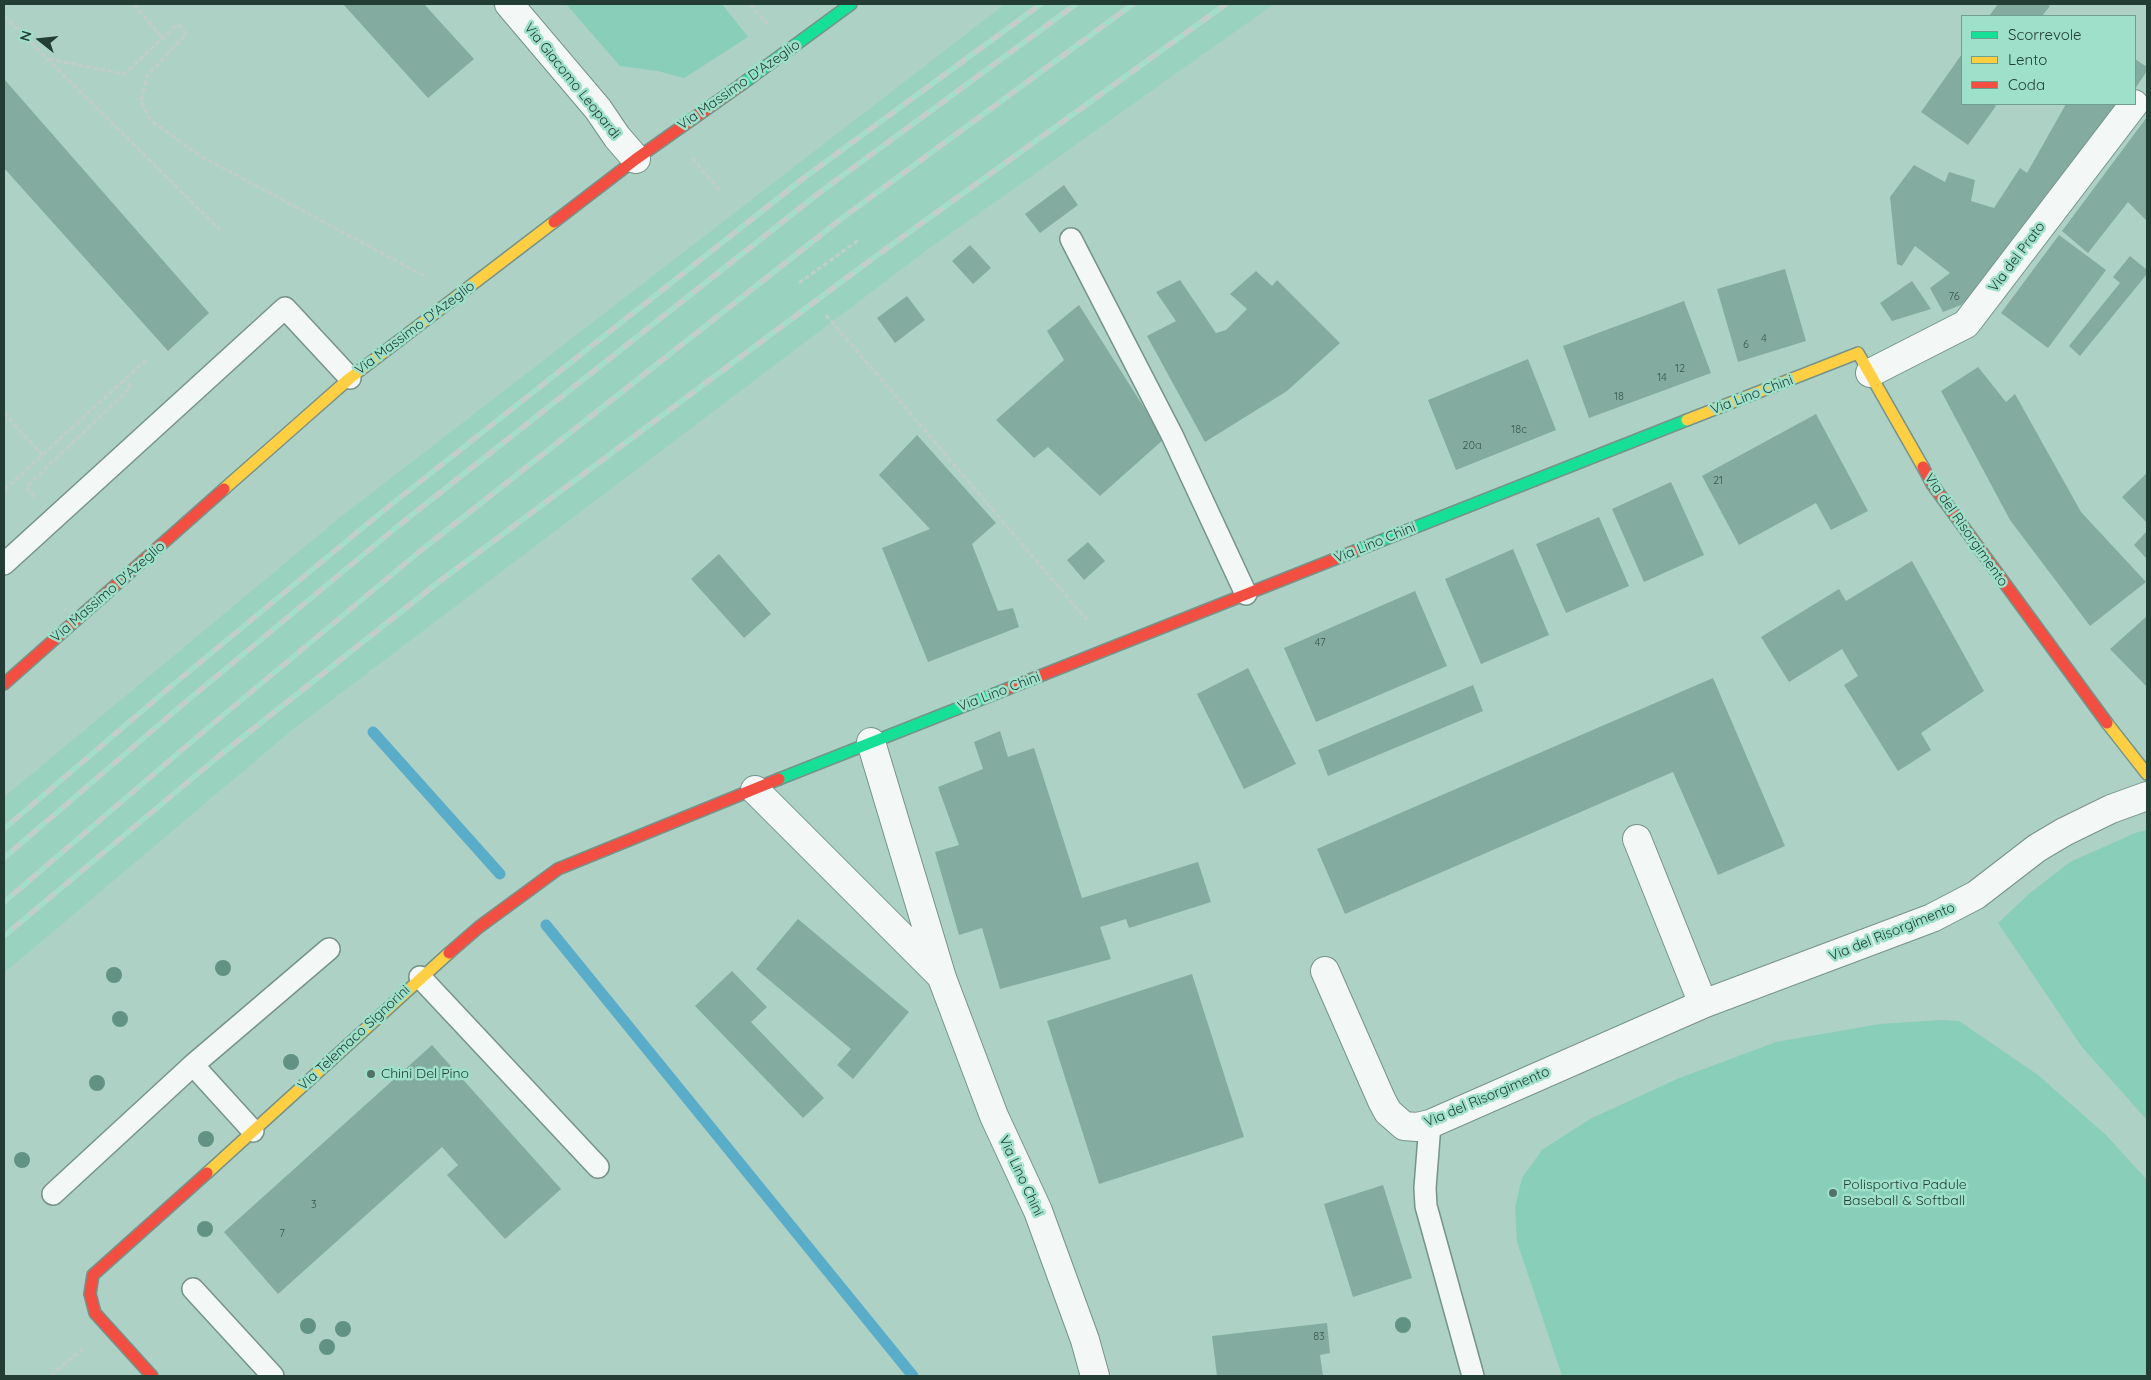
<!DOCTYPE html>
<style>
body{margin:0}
#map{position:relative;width:2151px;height:1380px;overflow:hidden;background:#add1c5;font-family:Quicksand,sans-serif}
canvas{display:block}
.frame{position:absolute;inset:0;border:5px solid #213d34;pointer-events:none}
.legend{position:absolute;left:1961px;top:15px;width:175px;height:90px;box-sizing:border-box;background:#9ee0ca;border:1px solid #6c9f8e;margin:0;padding:6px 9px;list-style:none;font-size:15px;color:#213d34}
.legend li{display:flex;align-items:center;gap:10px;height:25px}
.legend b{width:25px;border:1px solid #6c9f8e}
.north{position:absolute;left:15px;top:15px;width:50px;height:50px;-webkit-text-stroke:4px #9ee0ca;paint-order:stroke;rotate:286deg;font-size:14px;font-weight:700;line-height:20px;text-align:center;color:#213d34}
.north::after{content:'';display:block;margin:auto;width:18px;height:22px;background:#213d34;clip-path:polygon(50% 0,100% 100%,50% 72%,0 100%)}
</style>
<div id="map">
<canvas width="2151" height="1380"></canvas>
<div class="frame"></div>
<ul class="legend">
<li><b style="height:6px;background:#16e098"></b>Scorrevole</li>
<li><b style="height:6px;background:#ffcf43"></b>Lento</li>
<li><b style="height:6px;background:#f24e42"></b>Coda</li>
</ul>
<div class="north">N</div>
</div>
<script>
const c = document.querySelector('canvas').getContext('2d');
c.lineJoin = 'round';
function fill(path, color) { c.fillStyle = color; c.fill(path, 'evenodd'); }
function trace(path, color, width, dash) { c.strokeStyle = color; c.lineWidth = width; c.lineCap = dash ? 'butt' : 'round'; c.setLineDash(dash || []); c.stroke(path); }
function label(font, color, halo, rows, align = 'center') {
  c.font = font + ' Quicksand,sans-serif'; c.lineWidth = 5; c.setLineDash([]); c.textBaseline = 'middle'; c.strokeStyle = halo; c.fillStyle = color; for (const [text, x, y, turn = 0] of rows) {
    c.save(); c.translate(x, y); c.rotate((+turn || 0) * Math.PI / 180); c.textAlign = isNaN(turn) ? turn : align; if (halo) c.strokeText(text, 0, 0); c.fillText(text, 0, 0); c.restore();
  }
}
fill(new Path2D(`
 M1005 4H1274L923 253 292 730 4 973V797L338 519Z`), '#99d3c0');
fill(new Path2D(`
 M566 4H722L748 37 684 78 658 71 620 66Z
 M2147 830V1120L2082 1047 1998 923 2030 893 2070 862 2135 833Z
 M1943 1020 1959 1021 2038 1075 2106 1135 2147 1180V1376H1562L1517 1242 1515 1207 1522 1178 1542 1150 1590 1119 1677 1079 1776 1042 1880 1024Z`), '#88ceb8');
trace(new Path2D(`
 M373 732 500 874
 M546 925 913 1376`), '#5aadc9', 11);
fill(new Path2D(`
 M343 4H424L474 59 428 98Z
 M1998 4H2046L2050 6 2042 16H1989Z
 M1962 54V104H1993L1996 106 1968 145 1921 112Z
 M2135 59 2147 67V71L2135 89Z
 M4 79 209 313 168 351 4 168Z
 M2066 104H2125L1971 296 1961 305 1943 312 1930 288 1950 273 1915 246 1902 266 1897 264 1890 197 1914 165 1945 182 1949 172 1975 180 1971 201 1994 208 2020 168 2027 173Z
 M2147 117V221L2128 202 2088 253 2062 231Z
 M1064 185 1078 205 1040 233 1025 214Z
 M2059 235 2106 270 2048 348 2001 313Z
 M970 245 991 268 973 284 952 261Z
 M2130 256 2147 270V274L2080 356 2069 346 2120 283 2113 277Z
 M1785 269 1806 341 1738 362 1717 289Z
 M1256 271 1272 286 1277 280 1340 343 1287 391 1205 442 1147 336 1176 321 1156 292 1180 280 1216 333 1226 330 1247 309 1230 294Z
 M1912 281 1931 309 1892 321 1880 303Z
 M907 296 925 320 895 343 877 318Z
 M1684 301 1711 373 1589 418 1563 346Z
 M1079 305 1164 439 1100 496 1048 447 1034 458 996 420 1064 360 1047 331Z
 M1528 359 1556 430 1456 470 1428 400Z
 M1978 367 2006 402 2015 394 2081 512 2146 582 2090 626 2010 520 1941 391Z
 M1816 414 1868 511 1831 530 1816 503 1739 545 1702 476Z
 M917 435 996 523 972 544 998 611 1013 608 1019 627 928 662 882 548 930 529 879 475Z
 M2147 473V523L2122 497Z
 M1671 482 1704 555 1644 582 1612 509Z
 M1599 517 1629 586 1566 613 1536 544Z
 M2147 531V559L2134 545Z
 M1088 542 1105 561 1084 580 1067 560Z
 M1513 549 1549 635 1481 664 1445 579Z
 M719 554 771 614 744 638 691 579Z
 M1912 561 1984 691 1921 733 1931 750 1898 771 1844 685 1858 676 1842 649 1789 682 1761 637 1839 589 1846 601Z
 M1415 591 1447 666 1316 722 1284 648Z
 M2147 616V687L2110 649Z
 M1248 668 1296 764 1244 789 1197 694Z
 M1713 678 1785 846 1718 875 1673 772 1345 914 1317 849Z
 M1473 685 1483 711 1328 776 1318 750Z
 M1000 731 1008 757 1034 748 1082 898 1198 862 1211 902 1129 928 1126 919 1100 927 1111 959 1000 989 982 928 959 935 935 852 959 845 938 787 983 769 974 742Z
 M798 919 909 1012 853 1079 837 1065 851 1049 756 969Z
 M732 971 767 1007 751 1022 824 1098 803 1118 695 1006Z
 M1192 974 1244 1137 1099 1184 1047 1021Z
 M432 1045 561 1189 505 1239 447 1175 458 1165 442 1147 278 1294 224 1232Z
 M1383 1185 1412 1278 1353 1297 1324 1204Z
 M1327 1323 1330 1353 1320 1355 1323 1376H1217L1212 1336Z`), '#84aba0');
const lane = new Path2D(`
 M1071 239 1172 435 1246 594
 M4 564 285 308 350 378
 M420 977 598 1167
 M193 1065 253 1131
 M1430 1124 1425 1188 1426 1206 1473 1376
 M53 1194 193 1065 329 949
 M193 1289 273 1376`);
const street = new Path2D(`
 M509 4 598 109 617 137 636 159
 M1870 373 1966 324 2134 104
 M871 742 942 978 994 1116 1038 1211 1085 1340 1095 1376
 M755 790 939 974
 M1637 839 1703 1004
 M1325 971 1382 1101 1388 1112 1404 1126 1417 1127 1430 1124 1703 1004 1932 918 1976 895 2037 848 2064 832 2111 809 2147 796`);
const fast = new Path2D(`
 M742 84 851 4
 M1355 551 1687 420
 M779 779 1007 689`);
const slow = new Path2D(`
 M1687 420 1858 353 1923 467
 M224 489 350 378 554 222
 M2107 723 2147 774
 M207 1173 449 953`);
const jam = new Path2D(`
 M554 222 636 159 742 84
 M1923 467 1932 484 2107 723
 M4 684 224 489
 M1007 689 1355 551
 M449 953 479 927 558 869 779 779
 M152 1376 95 1313 90 1294 93 1275 207 1173`);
trace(lane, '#76938a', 24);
trace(street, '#76938a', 30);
trace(fast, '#76938a', 14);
trace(slow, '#76938a', 14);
trace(jam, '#76938a', 14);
trace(new Path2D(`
 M134 4 163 39
 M750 4 767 24
 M4 16 220 230
 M49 59 124 74 178 24 186 34 147 76 141 101 150 120 199 155 426 277
 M692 158 721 192
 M799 283 860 239
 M826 315 1087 620
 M4 413 42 455
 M4 490 148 358
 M34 497 26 487 131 387 124 380
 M51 1376 82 1349`), '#c1cdc9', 3, [5, 2.5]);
trace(lane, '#f3f8f6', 21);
trace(street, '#f3f8f6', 28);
trace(fast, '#16e098', 11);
trace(slow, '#ffcf43', 11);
trace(jam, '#f24e42', 11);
const rail = new Path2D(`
 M4 829 169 688 383 511 805 177 1041 4
 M4 858 182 705 398 526 819 193 1076 4
 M4 902 203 732 419 552 841 219 1133 4
 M4 936 219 756 436 584 872 259 1226 4`);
trace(rail, '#c3ceca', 5.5);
trace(rail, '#9ee0ca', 4, [11]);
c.fillStyle = '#619284';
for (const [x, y] of [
 [223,968],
 [114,975],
 [120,1019],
 [291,1062],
 [97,1083],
 [206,1139],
 [22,1160],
 [205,1229],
 [1403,1325],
 [308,1326],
 [343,1329],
 [327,1347]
]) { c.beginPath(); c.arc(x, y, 8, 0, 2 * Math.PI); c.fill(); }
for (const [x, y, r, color] of [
 [371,1074,5,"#527167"],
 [1833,1193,5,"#527167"]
]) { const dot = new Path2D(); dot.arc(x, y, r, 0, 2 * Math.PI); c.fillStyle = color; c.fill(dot); trace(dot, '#9ee0ca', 2); }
label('11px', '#3a584f', null, [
 ["76",1954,297],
 ["4",1764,339],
 ["6",1746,345],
 ["12",1680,369],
 ["14",1662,378],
 ["18",1619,397],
 ["18c",1519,430],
 ["20a",1472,446],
 ["21",1718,481],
 ["47",1320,643],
 ["3",314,1205],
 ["7",282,1234],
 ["83",1319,1337]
]);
label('14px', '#213d34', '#9ee0ca', [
 ["Via Giacomo Leopardi",572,81,51],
 ["Via Massimo D'Azeglio",739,85,-35],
 ["Via del Prato",2017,257,-53],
 ["Via Massimo D'Azeglio",415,328,-37],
 ["Via Lino Chini",1752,395,-21],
 ["Via del Risorgimento",1966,530,55],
 ["Via Lino Chini",1375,543,-22],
 ["Via Massimo D'Azeglio",108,592,-41],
 ["Via Lino Chini",999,692,-21],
 ["Via del Risorgimento",1892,932,-22],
 ["Via Telemaco Signorini",354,1038,-43],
 ["Via del Risorgimento",1487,1097,-23],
 ["Via Lino Chini",1021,1176,65]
]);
label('14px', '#213d34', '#9ee0ca', [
 ["Chini Del Pino",381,1074],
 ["Polisportiva Padule",1843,1185],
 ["Baseball & Softball",1843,1201]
], 'left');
</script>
